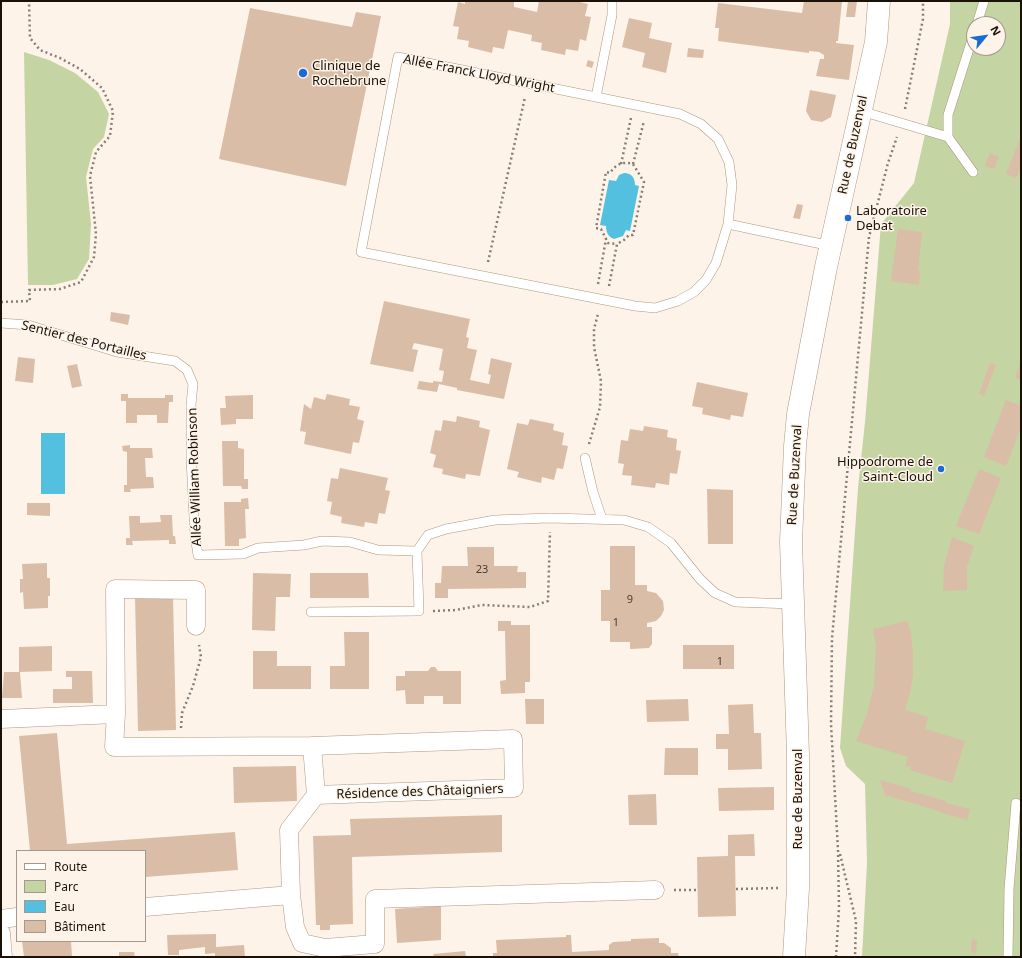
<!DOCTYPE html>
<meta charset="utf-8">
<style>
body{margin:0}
#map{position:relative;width:1022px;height:958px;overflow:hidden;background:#fdf3e8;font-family:"Noto Sans",sans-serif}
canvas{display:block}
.frame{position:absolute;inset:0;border:2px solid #1a1209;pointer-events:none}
.legend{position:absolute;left:16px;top:850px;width:130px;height:92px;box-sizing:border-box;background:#fdf3e8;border:1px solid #a2998f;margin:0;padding:5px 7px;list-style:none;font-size:12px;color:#1a1209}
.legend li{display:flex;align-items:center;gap:8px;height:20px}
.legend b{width:20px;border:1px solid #a2998f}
.north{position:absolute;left:966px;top:16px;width:40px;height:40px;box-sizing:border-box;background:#fdf3e8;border:1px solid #a2998f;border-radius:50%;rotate:61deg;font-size:11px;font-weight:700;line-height:16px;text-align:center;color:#1a1209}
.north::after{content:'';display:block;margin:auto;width:14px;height:18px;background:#196cd6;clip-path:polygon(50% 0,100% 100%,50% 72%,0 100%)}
</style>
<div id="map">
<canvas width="1022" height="958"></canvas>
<div class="frame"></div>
<ul class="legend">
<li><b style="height:5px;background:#fff"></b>Route</li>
<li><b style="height:11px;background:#c5d4a3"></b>Parc</li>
<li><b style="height:11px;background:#54c0df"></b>Eau</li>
<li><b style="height:11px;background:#d9bda7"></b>Bâtiment</li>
</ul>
<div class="north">N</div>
</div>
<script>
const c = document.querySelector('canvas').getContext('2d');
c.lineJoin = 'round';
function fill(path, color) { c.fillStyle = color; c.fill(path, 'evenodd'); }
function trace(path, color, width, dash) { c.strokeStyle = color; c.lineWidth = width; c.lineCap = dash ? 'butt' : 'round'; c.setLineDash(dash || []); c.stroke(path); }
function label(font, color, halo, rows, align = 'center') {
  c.font = font + ' "Noto Sans",sans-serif'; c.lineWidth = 3; c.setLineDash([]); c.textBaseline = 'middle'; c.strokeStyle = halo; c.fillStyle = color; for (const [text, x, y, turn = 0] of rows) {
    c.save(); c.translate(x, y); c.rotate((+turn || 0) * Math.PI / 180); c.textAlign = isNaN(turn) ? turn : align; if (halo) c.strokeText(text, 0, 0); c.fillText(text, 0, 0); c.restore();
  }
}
fill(new Path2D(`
 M950 1H1021V957H862L867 863 865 784 846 766 840 748 858 488 865 422 881 224 914 183 950 24ZM974 24H998V48H974Z
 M24 52 49 60 75 73 98 92 109 114 104 137 93 149 86 177 91 224 89 259 77 279 53 285H28Z`), '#c5d4a3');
fill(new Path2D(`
 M624 173C632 173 635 178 635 185L639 186 630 231 626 230 623 236 614 239C608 237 606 232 606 226L600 225 609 180 616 181 619 175Z
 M41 433H65V494H41Z`), '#54c0df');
fill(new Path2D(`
 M465 1H510L514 2V7L537 12 539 1H576L588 4 585 16 591 17 586 41 580 39 578 51 566 49 565 55 541 50 542 43 531 41 532 35 508 30 504 49 493 47 492 53 468 47 469 41 457 39 459 27 453 26 458 2 465 4Z
 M804 1H842L838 41H836V43L854 45 849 80 816 76 820 59H824V55L819 52 809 51V53L718 41 719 28H715L718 3 802 13Z
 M848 1H857L855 17H846Z
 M250 8 352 27 356 12 381 16 346 186 219 159Z
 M629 18 652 23 649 38 672 43 666 73 642 67 645 53 622 47Z
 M688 48 704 50 703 58 687 57Z
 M588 60 594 62 592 68 586 66Z
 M810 90 836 95 831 117 822 122 811 120 806 111Z
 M1021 136V167L1016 178 1006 174Z
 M990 153 999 157 994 169 985 166Z
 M797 204 803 205 800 219 793 218Z
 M898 229 922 232 918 271H920L919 285 891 281Z
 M384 301 470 319 466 337 469 338 467 348 477 350 470 380 489 384 491 375 488 374 491 358 512 363 504 399 457 390V388L439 384 437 392 417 389 419 381 433 383V381L442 382 444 371 439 370 443 349 414 343 412 349 418 350 413 372 370 364Z
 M111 312 130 315 128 325 110 321Z
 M18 357 35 359 33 383 15 381Z
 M1021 361V380L1015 377Z
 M990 363 996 365 984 396 979 394Z
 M77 364 82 386 72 388 67 366Z
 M697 382 748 393 743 417 731 415 730 420 702 414 703 408 692 406Z
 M121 394H128V398H165V395H173V402H169L168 423H157V415H137V423H126V401H121Z
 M327 394 350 399 349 405 360 407 357 419 364 421 359 443 353 442 351 454 304 444 306 432 300 431 304 404 311 409 314 397 325 400Z
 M253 395V419H236V424L221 425 220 408H226L225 396Z
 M1006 400 1021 406V427L1006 466 984 457Z
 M457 416 480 421 479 427 490 430 480 476 466 474 465 479 442 474 443 469 433 467 436 455 430 453 435 430 441 431 443 420 456 422Z
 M530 419 554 424 553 430 564 433 562 445 568 446 563 469 557 468 554 480 542 477 541 483 517 477 519 472 507 469 517 423 528 425Z
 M644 426 668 430 667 437 677 439 676 450 681 451 677 474 670 473 669 485 656 483 655 488 631 485 632 476 622 475 624 464 618 463 621 440 628 441 630 429 643 431Z
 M222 441H238V448L244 449V479H248V489H242L241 486H223Z
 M130 445V448H152L153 458H145L146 477H153L154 488 130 489 131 492H124V485H127V452L123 451 122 446Z
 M340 468 388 478 385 490 390 491 385 514 379 513 377 524 365 522 364 527 341 523 342 517 330 514 332 502 327 501 331 478 338 479Z
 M979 469 1001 478 979 534 956 526Z
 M707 489 733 490V544H708Z
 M248 498 249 509H245L246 538 239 539V546H225L224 502H241V499Z
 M27 503H50V516L27 515Z
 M160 515H172L173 536H175L176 544H169V540L132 541 133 545H126V538H130L129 516H140V523L161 522Z
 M952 537 974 546 967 567V590L943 591 944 566Z
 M610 546H635V585H647V591L656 593 663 601 664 610 661 616 656 621 647 623V627H652V644L649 648 630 649V642H610V621H601V590H610Z
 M467 547H494V566H518L517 572H526V588L448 589V598H435V583H441L442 566H468Z
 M47 563V578H50V596H48V608L24 609 23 592 20 593V579H23L22 564Z
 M253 573 291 574 290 597H276L275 631 252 630Z
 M310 573H368L369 598H310Z
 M135 597H173L176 730 138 731Z
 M498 621H511V625H530V682H525V693L501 694 500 681 506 680 505 631H498Z
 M907 621 911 633 913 655V674L911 688 905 710 928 717 925 729 965 741 952 783 910 770 911 767 905 766 908 757 856 741 867 714 874 685 876 646 873 629Z
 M344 632H369V689H330V666H345Z
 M683 645H734V669H683Z
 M52 646V671L19 672V647Z
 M253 651H277V666H311V689H253Z
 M431 667H435L438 671H461V704H443V696H424V704H406L405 690 396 691V676H405V671H428Z
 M66 671H92L93 703H53V689H72V677H66Z
 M4 672H20L22 698H2Z
 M525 699H544V724H526Z
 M688 699 689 721 647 722 646 700Z
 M753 704 754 733H761L762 769 728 770V749H716V734H729L728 705Z
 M57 733 67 844 235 832 238 870 145 877V851H30L19 736Z
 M665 748H698V775H664Z
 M296 766 297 801 234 803 233 767Z
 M880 780 911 789V791L946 801V803L970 809 967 820 942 813V812L885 795Z
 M774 787V810L719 811 718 788Z
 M656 794 657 825H629L628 795Z
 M502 815V852L352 857 353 924 330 925V930H320V925H316L313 836 351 835 350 819Z
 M754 834 755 856H735L736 916 698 917 697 857 728 856V835Z
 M441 906V940L397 943 395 909Z
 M216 934V947L244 945 245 957H215V953L205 954V947L179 950V955H168L167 935Z
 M566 935H571L572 952 609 950V945L613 942 631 941V939L659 938V943H664L671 948V953H678L679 957H493V953H497L496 940 566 937Z
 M972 939 977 940 976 953 971 952Z
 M22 941H71L72 957H24Z
 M465 951 466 957H434L433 954Z
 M119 952H134L135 957H119Z`), '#d9bda7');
const lane = new Path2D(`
 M977 24 984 1
 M596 97 612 15V1
 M861 111 948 137
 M973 172 948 137V115L974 33
 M728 224 732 185 729 162 718 139 701 124 680 114 398 57 361 252 635 306 655 308 678 301 694 292 706 280 716 263 728 224 831 246
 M1 323 28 325 117 352 175 361 187 370 193 384 191 405V459L195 536 198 555 243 554 258 548 304 545 322 541 350 542 378 550 417 551
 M585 458 593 492 602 519
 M417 551 428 535 446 529 495 520 550 518 624 520 648 527 671 543 700 579 715 593 735 602 793 604
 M311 612 419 611 417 551
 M1008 957 1009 889 1016 803`);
const street = new Path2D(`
 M196 626V590L115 589 116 714 114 747 312 746 513 739 514 788 316 795 289 830 291 895
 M1 719 116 714
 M312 746 316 795
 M145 907 291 895 295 927 302 943 325 948 375 944V899L655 890
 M1 919 17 917
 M1 933 3 957`);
const secondary = new Path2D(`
 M794 957 798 888V755L791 542 795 446 798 414 826 267 876 42 879 1`);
trace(lane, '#ae977f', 10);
trace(street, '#ae977f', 19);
trace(secondary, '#ae977f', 23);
trace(new Path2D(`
 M905 109 923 19V1
 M621 164 631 118
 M633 164 644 121
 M488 262 525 97
 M598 284 606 239
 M609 286 617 244 624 240 629 235H633L644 182 633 164C623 161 616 164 610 173L606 172 596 228 601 229 608 243 617 244
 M1 302 30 301 29 290 60 289 81 282 94 257 96 234 90 176 96 152 110 136 113 111 102 88 80 69 60 58 40 50 30 38 29 1
 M589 444 600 407 601 381 594 347V329L598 314
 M433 611 456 610 482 605 530 607 548 601 550 532
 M181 728 182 713 193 686 201 657 199 645
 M840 854 856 921 855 957
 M736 889 778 888
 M674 890H698
 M836 957 839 908 838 850 831 724 832 638 869 237 888 163 897 137`), '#877e74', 2.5, [2, 3]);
trace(lane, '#fff', 9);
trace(street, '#fff', 18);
trace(secondary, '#fff', 22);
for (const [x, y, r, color] of [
 [303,73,5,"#196cd6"],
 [848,218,4,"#196cd6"],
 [941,469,4,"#196cd6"]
]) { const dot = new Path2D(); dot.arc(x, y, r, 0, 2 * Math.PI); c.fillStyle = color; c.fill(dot); trace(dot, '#fdf3e8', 1.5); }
label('11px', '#4a3d30', null, [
 ["23",482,570],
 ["9",630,600],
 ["1",616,623],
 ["1",720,662]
]);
label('13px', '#1a1209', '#fdf3e8', [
 ["Clinique de",312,66],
 ["Rochebrune",312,81],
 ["Laboratoire",856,211],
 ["Debat",856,226],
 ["Hippodrome de",933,462,"right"],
 ["Saint-Cloud",933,477,"right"]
], 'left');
label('13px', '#1a1209', '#fdf3e8', [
 ["Allée Franck Lloyd Wright",479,74,11],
 ["Rue de Buzenval",853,145,-78],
 ["Sentier des Portailles",84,341,14],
 ["Rue de Buzenval",795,475,-87],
 ["Allée William Robinson",195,477,-92],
 ["Résidence des Châtaigniers",420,792,-2],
 ["Rue de Buzenval",798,799,-90]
]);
</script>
